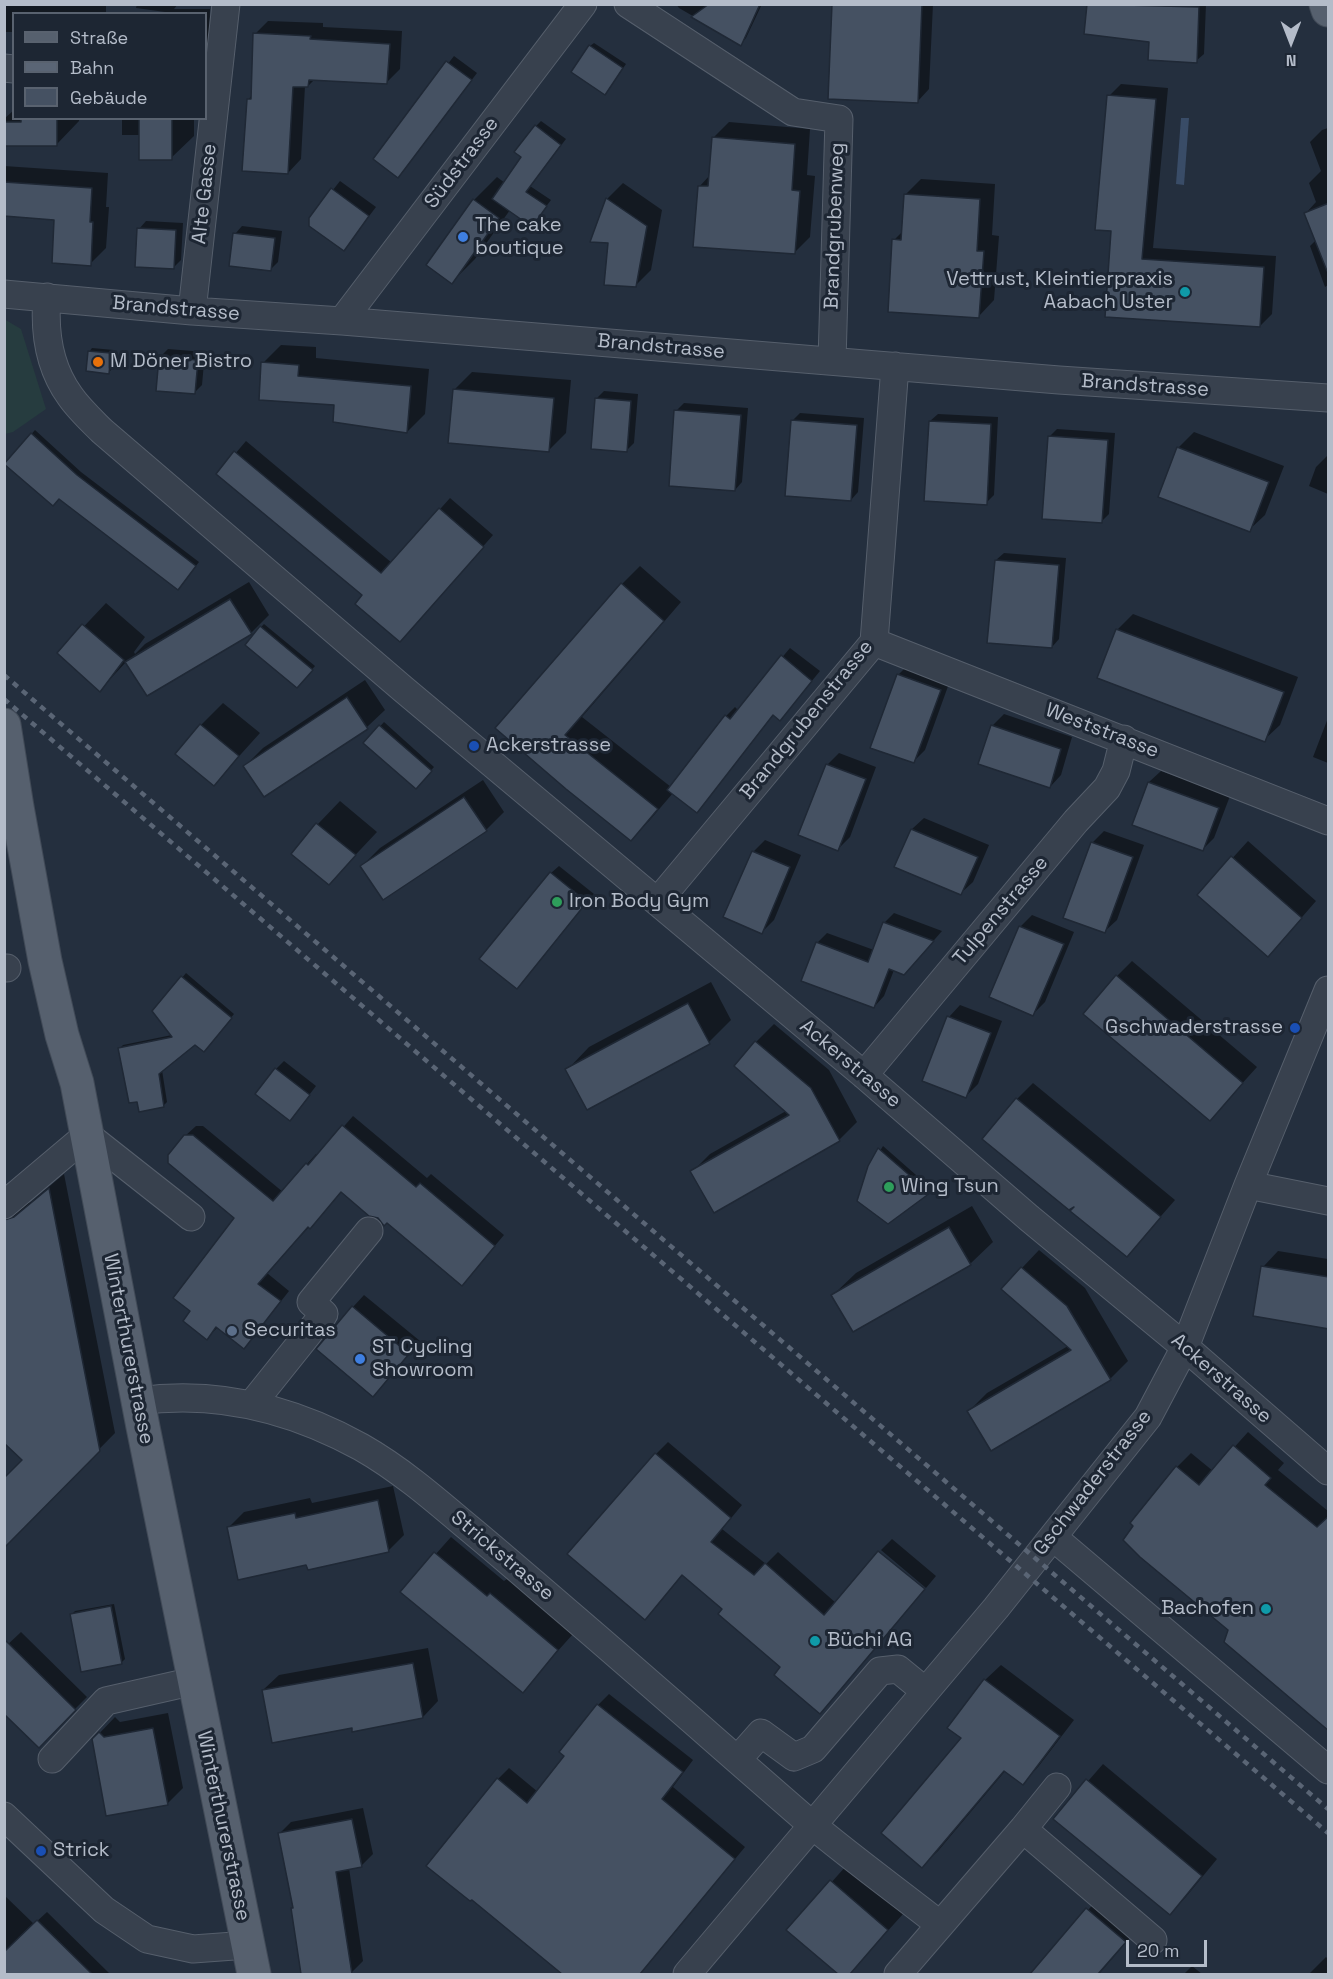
<!DOCTYPE html>
<meta charset="utf-8">
<style>
body{margin:0}
#map{position:relative;width:1333px;height:1979px;overflow:hidden;background:#242f3e;font-family:"Space Grotesk",sans-serif}
canvas{display:block}
.frame{position:absolute;inset:0;border:6px solid #b4bcc9;pointer-events:none}
.legend{position:absolute;left:12px;top:12px;width:195px;height:108px;box-sizing:border-box;background:#1d2633;border:2px solid #59626f;margin:0;padding:8px 10px;list-style:none;font-size:18px;color:#b4bcc9}
.legend li{display:flex;align-items:center;gap:12px;height:30px}
.legend b{width:30px;border:2px solid #59626f}
.north{position:absolute;left:1261px;top:12px;width:60px;height:60px;-webkit-text-stroke:4px #1d2633;paint-order:stroke;rotate:180deg;font-size:16px;font-weight:700;line-height:24px;text-align:center;color:#b4bcc9}
.north::after{content:'';display:block;margin:auto;width:21px;height:27px;background:#b4bcc9;clip-path:polygon(50% 0,100% 100%,50% 72%,0 100%)}
.scale{position:absolute;left:1126px;top:1940px;width:81px;height:27px;box-sizing:border-box;border:3px solid #b4bcc9;border-top:0;padding-left:8px;font-size:18px;line-height:21px;white-space:nowrap;color:#b4bcc9;-webkit-text-stroke:4px #1d2633;paint-order:stroke}
</style>
<div id="map">
<canvas width="1333" height="1979"></canvas>
<div class="frame"></div>
<ul class="legend">
<li><b style="height:8px;background:#56606e"></b>Straße</li>
<li><b style="height:8px;background:#5a6575"></b>Bahn</li>
<li><b style="height:16px;background:#455162"></b>Gebäude</li>
</ul>
<div class="north">N</div>
<div class="scale">20 m</div>
</div>
<script>
const c = document.querySelector('canvas').getContext('2d');
c.lineJoin = 'round';
function fill(path, color) { c.fillStyle = color; c.fill(path, 'evenodd'); }
function trace(path, color, width, dash) { c.strokeStyle = color; c.lineWidth = width; c.lineCap = dash ? 'butt' : 'round'; c.setLineDash(dash || []); c.stroke(path); }
function label(font, color, halo, rows, align = 'center') {
  c.font = font + ' "Space Grotesk",sans-serif'; c.lineWidth = 6; c.setLineDash([]); c.textBaseline = 'middle'; c.strokeStyle = halo; c.fillStyle = color; for (const [text, x, y, turn = 0] of rows) {
    c.save(); c.translate(x, y); c.rotate((+turn || 0) * Math.PI / 180); c.textAlign = isNaN(turn) ? turn : align; if (halo) c.strokeText(text, 0, 0); c.fillText(text, 0, 0); c.restore();
  }
}
fill(new Path2D(`
 M4 319 21 329 46 409 13 432 5 434Z`), '#263c3f');
fill(new Path2D(`
 M1181 118H1189L1184 185 1176 184Z`), '#394c67');
fill(new Path2D(`
 M4 4H106V14H14V32H4Z
 M137 4H178L174 9H210L209 44 206 48V14H163L165 12 136 8Z
 M676 4H762L746 38 741 44 679 8Z
 M833 4H933L929 89 918 101Z
 M1089 4H1206L1204 54 1196 61 1151 40Z
 M268 21 323 23V27L402 31 400 69 387 82 315 79 308 86H305L301 159 288 173 248 100 252 95 255 34Z
 M594 43 626 64 608 90 590 46Z
 M454 56 477 73 404 169 375 158Z
 M1121 84 1168 88 1153 248 1276 256 1272 314 1260 326 1107 315 1113 230 1109 96Z
 M14 110V118H79V121L57 144H4V119Z
 M122 118H194V136L171 158 140 135H122Z
 M541 121 566 139 530 186 551 200 532 225 510 210 475 259 452 282 474 200 497 177 505 183 523 157 536 126Z
 M729 122 810 129 807 175 815 176 810 237 794 253 699 187 710 175 713 138Z
 M1328 128V285L1325 287 1310 246 1316 240 1306 213 1316 202 1309 183 1321 171 1310 142 1322 130Z
 M4 166 108 173 106 207H109L106 248 90 264 55 219 4 214Z
 M921 179 995 184 992 235 999 236 994 300 979 316 894 240 903 231 905 195Z
 M340 181 376 207 344 249 311 218Z
 M623 183 662 210 651 270 635 286 609 242 607 199Z
 M146 221 183 223 181 260 173 268 139 229Z
 M242 226 282 231 278 262 270 270 235 234Z
 M281 345 316 347V358L429 369 425 414 407 432 336 404 263 363Z
 M92 348 114 350 112 369 109 372 89 352Z
 M168 349 205 352 202 385 194 393 160 357Z
 M472 372 571 380 566 433 548 451 454 390Z
 M604 391 638 394 634 443 626 451 596 399Z
 M684 403 748 408 742 482 735 490 676 411Z
 M800 413 864 418 858 492 851 500 792 421Z
 M938 414 998 417 994 495 986 503 930 421Z
 M1057 429 1115 433 1109 514 1101 522 1049 437Z
 M35 430 81 472 199 562 181 585 59 497 6 463Z
 M1194 432 1284 466 1265 515 1249 530 1178 448Z
 M246 441 392 563 450 498 493 535 411 629 364 595 218 474Z
 M1328 455V494L1309 486 1316 467Z
 M1004 553 1066 558 1059 639 1052 647 996 560Z
 M640 566 681 602 582 717 671 787 726 716 735 707 738 710 790 648 820 671 788 710 774 714 697 811 673 793 649 821 631 839 498 728 622 584Z
 M249 582 269 615 251 633 127 661 100 690 59 653 106 603 145 637 134 652 135 654 145 644Z
 M1133 614 1298 677 1280 725 1264 740 1117 630Z
 M264 624 315 666 301 682 261 627Z
 M910 663 951 678 925 750 913 762 898 675Z
 M365 680 385 710 367 727 245 766 263 748Z
 M223 703 260 733 214 784 201 725Z
 M1004 714 1072 737 1061 775 1050 787 992 726Z
 M1328 718V763L1313 757Z
 M384 722 434 767 416 787 365 743Z
 M839 753 876 767 850 837 838 849 827 765Z
 M1161 771 1230 796 1214 838 1202 850 1134 824 1149 782Z
 M483 780 504 812 486 830 383 898 362 866 380 848Z
 M340 801 377 832 329 883 293 853 318 824Z
 M924 818 989 845 973 882 961 893 912 829Z
 M1104 831 1144 845 1117 920 1105 931 1092 843Z
 M765 840 801 855 774 920 762 932 753 852Z
 M1248 841 1316 901 1283 939 1199 895Z
 M559 866 594 894 517 987 551 873Z
 M894 913 942 931 914 963 894 970 884 996 874 1007 817 943 827 933 874 950 884 923Z
 M1032 915 1074 932 1045 1002 1033 1014 991 996 1021 926Z
 M1132 961 1257 1067 1210 1119 1117 976Z
 M186 973 234 1014 207 1047 195 1043 162 1070 167 1102 164 1105 140 1110 120 1048 123 1045 172 1035 154 1012Z
 M711 982 731 1020 709 1042 567 1070 589 1047Z
 M960 1005 1002 1021 978 1084 966 1096 949 1017Z
 M774 1024 829 1070 857 1122 839 1140 692 1172 710 1154 786 1111 756 1042Z
 M284 1061 316 1086 297 1111 276 1069Z
 M1033 1083 1175 1200 1127 1255 1080 1203 984 1138 1017 1099Z
 M353 1116 427 1178 431 1174 504 1235 471 1274 379 1217 342 1191 267 1273 289 1291 253 1337 244 1347 218 1327 207 1338 192 1311 236 1218 185 1136 196 1126H203L283 1192 307 1164 316 1154 318 1156Z
 M883 1146 932 1189 929 1192 870 1167Z
 M64 1174 115 1433 4 1546 24 1460 4 1441V1206L23 1205 31 1202Z
 M972 1206 993 1242 970 1264 833 1295 856 1273Z
 M1039 1250 1085 1288 1128 1361 1110 1379 969 1411 987 1393 1068 1346 1022 1268Z
 M1278 1251 1328 1259V1327L1263 1267Z
 M364 1295 420 1341 373 1395 353 1307Z
 M1248 1432 1284 1463 1278 1470 1328 1511V1729L1230 1630 1132 1522 1177 1467 1191 1453 1213 1471Z
 M668 1442 742 1505 722 1529 766 1564 778 1552 836 1603 782 1667 725 1608 683 1574 657 1606 656 1454Z
 M393 1486 404 1535 388 1551 307 1563 228 1528 244 1512 310 1498 312 1503Z
 M451 1537 504 1581 507 1579 573 1634 522 1691 402 1592Z
 M892 1539 936 1576 926 1588 881 1550Z
 M114 1604 125 1659 121 1663 71 1615 75 1611Z
 M21 1632 87 1697 39 1745 4 1648Z
 M428 1648 438 1701 423 1717 353 1726 263 1690 279 1675Z
 M1001 1665 1074 1720 1038 1767 1023 1783 1006 1770 938 1851 922 1866 963 1738 985 1680Z
 M609 1694 693 1760 673 1787 745 1847 640 1974H561L562 1973 498 1779 509 1768 538 1792 566 1756 598 1705Z
 M168 1713 183 1788 167 1804 94 1739 115 1717 120 1722Z
 M1103 1764 1217 1859 1185 1898 1170 1913 1055 1819Z
 M363 1808 373 1854 361 1866 349 1868 363 1961 351 1973 302 1974 292 1909 295 1907 279 1834 291 1822Z
 M846 1866 903 1914 849 1974H840L789 1930Z
 M1103 1893 1141 1925 1099 1974H1032Z
 M4 1895 34 1924 47 1912 110 1974H5Z
 M1326 1957 1328 1959V1974H1309Z
 M1192 1966 1202 1974H1184Z`), '#0007');
const building = new Path2D(`
 M709 4H760L741 46 691 17Z
 M832 4H922L918 103 828 99Z
 M1087 4 1199 7 1197 63 1148 60 1149 42 1084 34Z
 M253 33 311 36 310 39 390 44 387 84 309 80 308 87H293L288 174 242 171 247 99H251Z
 M589 45 623 68 605 95 571 72Z
 M446 61 472 80 398 178 373 159Z
 M1107 95 1156 99 1142 259 1264 267 1260 327 1105 317 1111 231 1095 230Z
 M21 118H57V146H4V122H21Z
 M139 118H172V160H139Z
 M535 125 561 145 526 192 547 206 532 227 492 199 521 157 514 152Z
 M712 137 795 144 792 190 800 191 795 254 693 247 698 186H708Z
 M4 182 92 188 90 222H93L91 266 52 263 54 220 4 216Z
 M331 188 369 216 344 251 309 226V218Z
 M904 194 980 199 977 251H984L979 318 888 312 892 239 901 240Z
 M606 198 647 226 636 287 604 285 608 243 590 242Z
 M473 199 499 218 452 284 426 265Z
 M1329 203V271H1327L1304 213Z
 M137 228 176 230 174 269 135 267Z
 M233 233 275 238 271 271 229 266Z
 M88 351 111 353 109 374 86 371Z
 M159 357 198 360 195 394 156 391Z
 M261 362 299 365 298 376 411 386 407 433 333 422 334 405 259 400Z
 M453 389 554 398 549 452 448 443Z
 M595 398 631 401 627 452 591 449Z
 M674 410 741 415 735 491 669 486Z
 M791 420 857 425 851 501 785 496Z
 M929 421 991 424 987 505 924 501Z
 M31 433 77 475 196 566 178 590 59 499 53 506 4 464Z
 M1048 436 1108 440 1102 523 1042 519Z
 M1177 447 1269 482 1250 532 1158 497Z
 M234 451 381 573 439 508 484 547 400 642 355 604 362 595 216 474Z
 M995 560 1059 565 1052 648 987 643Z
 M621 583 664 621 565 735 658 809 631 841 566 789 495 728Z
 M230 599 252 634 147 696 125 662Z
 M82 624 124 660 100 692 57 653Z
 M260 626 313 670 297 688 245 645Z
 M1116 629 1284 692 1265 742 1097 678Z
 M781 655 812 681 780 721 773 715 697 813 667 790 725 715 730 719Z
 M897 674 941 690 914 763 870 748Z
 M347 697 368 729 264 797 243 766Z
 M200 724 239 756 214 786 175 754Z
 M379 725 432 771 416 789 363 743Z
 M991 725 1061 749 1050 788 978 764Z
 M826 764 866 779 838 851 798 835Z
 M1148 782 1219 808 1203 851 1132 825Z
 M464 797 487 831 383 900 360 866Z
 M316 823 356 855 329 885 291 854Z
 M911 829 978 857 961 895 894 867Z
 M1091 842 1133 857 1105 933 1063 918Z
 M752 851 790 867 762 934 723 917Z
 M1231 856 1302 918 1268 957 1197 895Z
 M550 872 587 902 517 989 479 959Z
 M883 922 934 941 904 975 889 969 874 1008 801 981 816 942 868 962Z
 M1019 926 1064 944 1033 1016 989 997Z
 M1116 975 1243 1083 1210 1121 1083 1014Z
 M181 976 232 1018 204 1052 195 1045 159 1074 164 1107 139 1112 137 1102 129 1103 118 1048 172 1037 152 1011Z
 M688 1003 710 1044 587 1110 565 1069Z
 M947 1016 991 1033 966 1098 922 1081Z
 M755 1041 811 1088 840 1141 714 1213 690 1171 789 1115 734 1066Z
 M275 1068 310 1095 290 1121 255 1094Z
 M1016 1098 1161 1217 1127 1257 1070 1211 1074 1207 1069 1210 982 1139Z
 M342 1125 416 1187 420 1183 495 1246 462 1286 387 1223 384 1226 378 1218 369 1216 341 1192 310 1229 308 1227 258 1284 281 1301 244 1349 216 1327 207 1340 183 1321 190 1311 173 1298 234 1218 168 1163V1155L184 1135H193L273 1201 306 1163 308 1165Z
 M878 1148 930 1193 888 1224 857 1201 868 1166Z
 M49 1188 100 1451 4 1548V1478L22 1460 4 1443V1220L14 1217Z
 M949 1227 971 1265 853 1332 831 1295Z
 M1261 1266 1329 1277V1329L1253 1316Z
 M1021 1267 1067 1306 1111 1380 991 1451 967 1411 1071 1350 1001 1289Z
 M352 1306 409 1354 373 1397 316 1349Z
 M1233 1445 1271 1478 1265 1485 1317 1527 1329 1516V1731L1224 1642 1228 1630 1140 1557 1123 1540 1133 1526 1130 1523 1176 1466 1199 1485Z
 M655 1453 731 1518 711 1542 754 1575 765 1563 824 1615 878 1551 925 1589 820 1714 774 1675 780 1667 718 1614 722 1609 682 1575 645 1620 567 1554Z
 M378 1500 389 1552 308 1570 306 1565 238 1580 227 1527 295 1513 296 1518Z
 M434 1552 487 1596 490 1593 558 1650 523 1693 400 1592Z
 M111 1606 122 1664 81 1672 70 1614Z
 M4 1639 76 1710 39 1748 4 1714Z
 M413 1663 423 1718 352 1732V1728L272 1743 262 1690Z
 M984 1679 1060 1736 1023 1785 1004 1771 922 1868 881 1833 961 1738 947 1728Z
 M597 1704 683 1772 662 1799 735 1859 640 1974H562L472 1900 470 1901 426 1866 497 1778 527 1803 564 1756 559 1752Z
 M153 1728 168 1805 106 1816 92 1739 99 1732 104 1737Z
 M1086 1779 1202 1876 1170 1915 1053 1819Z
 M352 1819 362 1867 336 1872 352 1974H301L291 1908H293L278 1833Z
 M830 1880 888 1930 850 1974H838L786 1930Z
 M1086 1908 1126 1942 1098 1974H1030Z
 M37 1920 92 1974H4V1952Z`);
fill(building, '#455162');
trace(building, '#1f2835', 1.5);
const minor = new Path2D(`
 M628 4 793 112 839 119 832 361
 M4 68 14 69
 M4 294 192 311 342 321 1059 380 1328 398
 M47 297C44 332 49 367 70 396 79 409 91 420 102 431L403 689 864 1075 1029 1218 1185 1347 1328 1471
 M192 311 226 4
 M342 321 583 4
 M874 642 1328 821
 M658 901 874 642 895 366
 M4 968H7
 M864 1075 1076 821 1107 788 1116 771 1124 739
 M1248 1185 1328 1201
 M4 1205 87 1135 191 1217
 M138 1401C217 1390 292 1409 361 1447 398 1468 431 1496 464 1524 498 1552 531 1581 565 1610 648 1681 729 1753 811 1824 853 1859 897 1891 939 1924
 M252 1404 324 1314 311 1302 369 1231
 M1053 1537 1328 1770
 M52 1759 106 1701 194 1681
 M738 1759 761 1733 794 1757 813 1749 880 1671 898 1669 925 1691
 M4 1816 104 1910 147 1939 193 1949 248 1945
 M1023 1829 1153 1940
 M687 1974 996 1608 1148 1417 1185 1347 1248 1185 1328 990
 M898 1974 1023 1829 1057 1787`);
const major = new Path2D(`
 M1326 4 1328 10
 M4 725 17 807 45 961 62 1035 77 1083 143 1427 254 1974`);
trace(minor, '#565f6c', 29);
trace(major, '#414a57', 35);
trace(minor, '#38414e', 27);
trace(major, '#56606e', 33);
trace(new Path2D(`
 M4 675 1328 1809
 M4 699 1328 1833`), '#5a6575', 4.5, [6, 6]);
for (const [x, y, r, color] of [
 [463,237,6,"#3f7fe0"],
 [1185,292,6,"#0f9aa8"],
 [98,362,6,"#e8710a"],
 [474,746,6,"#1a4fb4"],
 [557,902,6,"#2e9e5b"],
 [1295,1028,6,"#1a4fb4"],
 [889,1187,6,"#2e9e5b"],
 [232,1331,6,"#5c6f8a"],
 [360,1359,6,"#3f7fe0"],
 [1266,1609,6,"#0f9aa8"],
 [815,1641,6,"#0f9aa8"],
 [41,1851,6,"#1a4fb4"]
]) { const dot = new Path2D(); dot.arc(x, y, r, 0, 2 * Math.PI); c.fillStyle = color; c.fill(dot); trace(dot, '#1d2633', 2); }
label('20px', '#b4bcc9', '#1d2633', [
 ["Südstrasse",462,163,-53],
 ["Alte Gasse",205,194,-84],
 ["Brandgrubenweg",835,226,-88],
 ["Brandstrasse",176,309,5],
 ["Brandstrasse",661,347,5],
 ["Brandstrasse",1145,386,4],
 ["Brandgrubenstrasse",807,720,-51],
 ["Weststrasse",1102,731,21],
 ["Tulpenstrasse",1001,911,-50],
 ["Ackerstrasse",850,1064,40],
 ["Winterthurerstrasse",128,1349,79],
 ["Ackerstrasse",1221,1379,41],
 ["Gschwaderstrasse",1093,1483,-52],
 ["Strickstrasse",502,1556,40],
 ["Winterthurerstrasse",223,1826,78]
]);
label('20px', '#b4bcc9', '#1d2633', [
 ["The cake",475,226],
 ["boutique",475,249],
 ["Vettrust, Kleintierpraxis",1173,280,"right"],
 ["Aabach Uster",1173,303,"right"],
 ["M Döner Bistro",110,362],
 ["Ackerstrasse",486,746],
 ["Iron Body Gym",569,902],
 ["Gschwaderstrasse",1283,1028,"right"],
 ["Wing Tsun",901,1187],
 ["Securitas",244,1331],
 ["ST Cycling",372,1348],
 ["Showroom",372,1371],
 ["Bachofen",1254,1609,"right"],
 ["Büchi AG",827,1641],
 ["Strick",53,1851]
], 'left');
</script>
